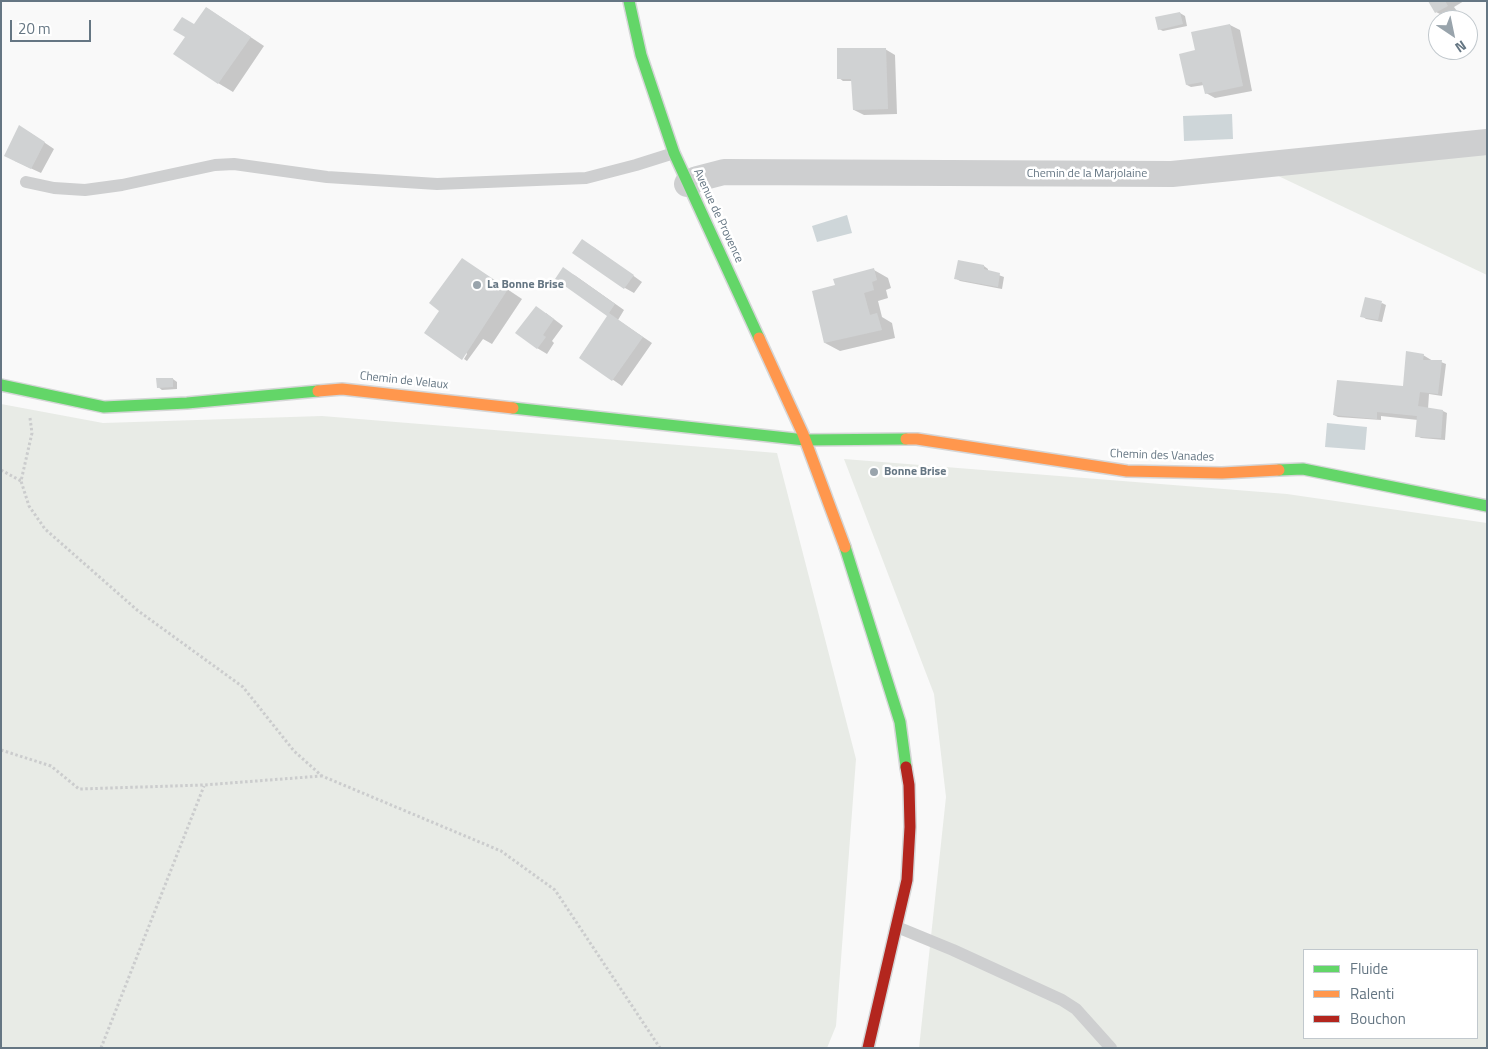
<!DOCTYPE html>
<style>
body{margin:0}
#map{position:relative;width:1488px;height:1049px;overflow:hidden;background:#f9f9f9;font-family:"Titillium Web",sans-serif}
canvas{display:block}
.frame{position:absolute;inset:0;border:2px solid #657683;pointer-events:none}
.legend{position:absolute;left:1303px;top:949px;width:175px;height:90px;box-sizing:border-box;background:#fff;border:1px solid #c1c8cd;margin:0;padding:6px 9px;list-style:none;font-size:15px;color:#657683}
.legend li{display:flex;align-items:center;gap:10px;height:25px}
.legend b{width:25px;border:1px solid #c1c8cd}
.north{position:absolute;left:1428px;top:10px;width:50px;height:50px;box-sizing:border-box;background:#fff;border:1px solid #c1c8cd;border-radius:50%;rotate:146deg;font-size:14px;font-weight:700;line-height:20px;text-align:center;color:#657683}
.north::after{content:'';display:block;margin:auto;width:18px;height:22px;background:#99a4ac;clip-path:polygon(50% 0,100% 100%,50% 72%,0 100%)}
.scale{position:absolute;left:10px;top:20px;width:81px;height:22px;box-sizing:border-box;border:2px solid #657683;border-top:0;padding-left:6px;font-size:15px;line-height:18px;white-space:nowrap;color:#657683;-webkit-text-stroke:4px #fff;paint-order:stroke}
</style>
<div id="map">
<canvas width="1488" height="1049"></canvas>
<div class="frame"></div>
<ul class="legend">
<li><b style="height:6px;background:#63d668"></b>Fluide</li>
<li><b style="height:6px;background:#ff974d"></b>Ralenti</li>
<li><b style="height:6px;background:#b3261e"></b>Bouchon</li>
</ul>
<div class="north">N</div>
<div class="scale">20 m</div>
</div>
<script>
const c = document.querySelector('canvas').getContext('2d');
c.lineJoin = 'round';
function fill(path, color) { c.fillStyle = color; c.fill(path, 'evenodd'); }
function trace(path, color, width, dash) { c.strokeStyle = color; c.lineWidth = width; c.lineCap = dash ? 'butt' : 'round'; c.setLineDash(dash || []); c.stroke(path); }
function label(font, color, halo, rows, align = 'center') {
  c.font = font + ' "Titillium Web",sans-serif'; c.lineWidth = 5; c.setLineDash([]); c.textBaseline = 'middle'; c.strokeStyle = halo; c.fillStyle = color; for (const [text, x, y, turn = 0] of rows) {
    c.save(); c.translate(x, y); c.rotate((+turn || 0) * Math.PI / 180); c.textAlign = isNaN(turn) ? turn : align; if (halo) c.strokeText(text, 0, 0); c.fillText(text, 0, 0); c.restore();
  }
}
fill(new Path2D(`
 M1487 142V275L1272 173Z
 M1 404 103 423 322 416 777 453 856 759 836 1026 827 1048H1Z
 M844 459 1287 494 1487 523V1048H919L946 797 934 694ZM1304 950H1477V1038H1304Z`), '#e8ebe6');
fill(new Path2D(`
 M1232 114 1233 139 1184 141 1183 116Z
 M847 215 852 233 817 242 812 226Z
 M1327 423 1367 427 1365 450 1325 447Z`), '#ced6d9');
fill(new Path2D(`
 M1429 1H1464L1454 7 1457 11 1446 17 1436 12Z
 M207 8 264 46 233 92 218 83 194 26Z
 M1180 13 1185 16 1187 26 1163 31 1159 29Z
 M1230 25 1240 30 1252 91 1215 98 1206 93 1204 85 1191 87 1187 85 1197 53Z
 M885 49 895 55 897 114 864 115 854 110 853 81H843L839 78Z
 M29 132 54 149 41 173 15 161Z
 M592 246 642 282 634 293 625 288Z
 M462 259 522 299 492 344 483 339 467 361 464 359 467 354 441 311Z
 M984 266 988 269V271L1004 277 1002 289 960 281 955 278Z
 M874 270 888 278 891 288 886 290 888 298 878 301 882 317 892 323 895 338 840 351 825 343 836 286Z
 M573 274 624 310 618 320 652 343 622 386 580 357 609 316Z
 M1382 303 1386 305 1382 322 1366 319 1362 316Z
 M546 313 563 326 552 341 554 343 547 354 537 348Z
 M1423 355 1433 361 1441 362 1446 364 1442 396 1429 394 1428 409 1443 411 1447 413 1445 440 1421 438 1417 436 1418 420 1381 416V420L1338 417 1334 415 1404 387Z
 M173 379 177 382V389L162 390 158 387Z`), '#0003');
fill(new Path2D(`
 M1428 1H1445L1448 6 1435 13Z
 M206 7 251 37 218 84 173 54 185 37 173 30 182 17 194 24Z
 M1180 12 1183 24 1158 30 1155 17Z
 M1230 24 1243 86 1205 94 1202 82 1186 85 1179 54 1195 50 1191 32Z
 M837 48H886L888 109 853 110 851 79H837Z
 M19 125 45 142 31 169 4 156Z
 M582 239 634 275 624 289 572 253Z
 M462 258 508 289 462 360 424 333 439 311 429 303Z
 M958 260 984 265V269L1000 273 998 287 954 279Z
 M563 267 615 304 609 313 643 337 612 381 579 358 607 316 555 279Z
 M874 268 877 280 872 282 874 290 864 293 870 315 877 313 882 330 824 343 812 291 835 285 833 279Z
 M1365 297 1382 301 1378 320 1360 317Z
 M536 306 554 319 543 335 546 337 537 349 515 333Z
 M1406 351 1424 354 1423 360H1442L1438 394 1420 392 1418 406 1443 410 1441 438 1415 437 1417 416 1377 412V419L1333 415 1337 380 1403 386Z
 M156 378H173V387L157 388Z`), '#d0d2d3');
const fast = new Path2D(`
 M629 1 641 55 674 153 759 338
 M1 385 104 407 187 403 318 391
 M513 408 805 440 906 439
 M1279 470 1303 469 1487 506
 M845 547 900 722 906 767`);
const slow = new Path2D(`
 M759 338 803 434 845 547
 M318 391 342 389 513 408
 M906 439H917L1127 471 1222 473 1279 470`);
const jam = new Path2D(`
 M868 1048 907 880 910 827 909 785 906 767`);
trace(fast, '#d5d6d7', 14);
trace(slow, '#d5d6d7', 14);
trace(jam, '#d5d6d7', 14);
trace(new Path2D(`
 M30 418 32 433 21 481 29 506 45 529 137 610 243 687 294 751 322 776 501 851 555 890 660 1048
 M1 470 21 481
 M1 750 51 766 79 789 204 785 321 776
 M101 1048 204 786`), '#cbcccd', 3, [2.5, 2.5]);
trace(new Path2D(`
 M26 182 54 188 85 190 122 185 215 165 234 164 327 177 437 184 586 178 636 165 674 153
 M897 927 953 950 1062 1000 1076 1009 1111 1048`), '#cecfd0', 12);
trace(new Path2D(`
 M687 184 697 179 724 172 1172 174 1487 142`), '#cecfd0', 26);
trace(fast, '#63d668', 11);
trace(slow, '#ff974d', 11);
trace(jam, '#b3261e', 11);
for (const [x, y, r, color] of [
 [477,285,5,"#99a4ac"],
 [874,472,5,"#99a4ac"]
]) { const dot = new Path2D(); dot.arc(x, y, r, 0, 2 * Math.PI); c.fillStyle = color; c.fill(dot); trace(dot, '#fff', 2); }
label('12px', '#657683', '#fff', [
 ["Chemin de la Marjolaine",1087,174],
 ["Avenue de Provence",718,216,65],
 ["Chemin de Velaux",404,381,6],
 ["Chemin des Vanades",1162,456,2]
]);
label('bold 12px', '#657683', '#fff', [
 ["La Bonne Brise",487,285],
 ["Bonne Brise",884,472]
], 'left');
</script>
